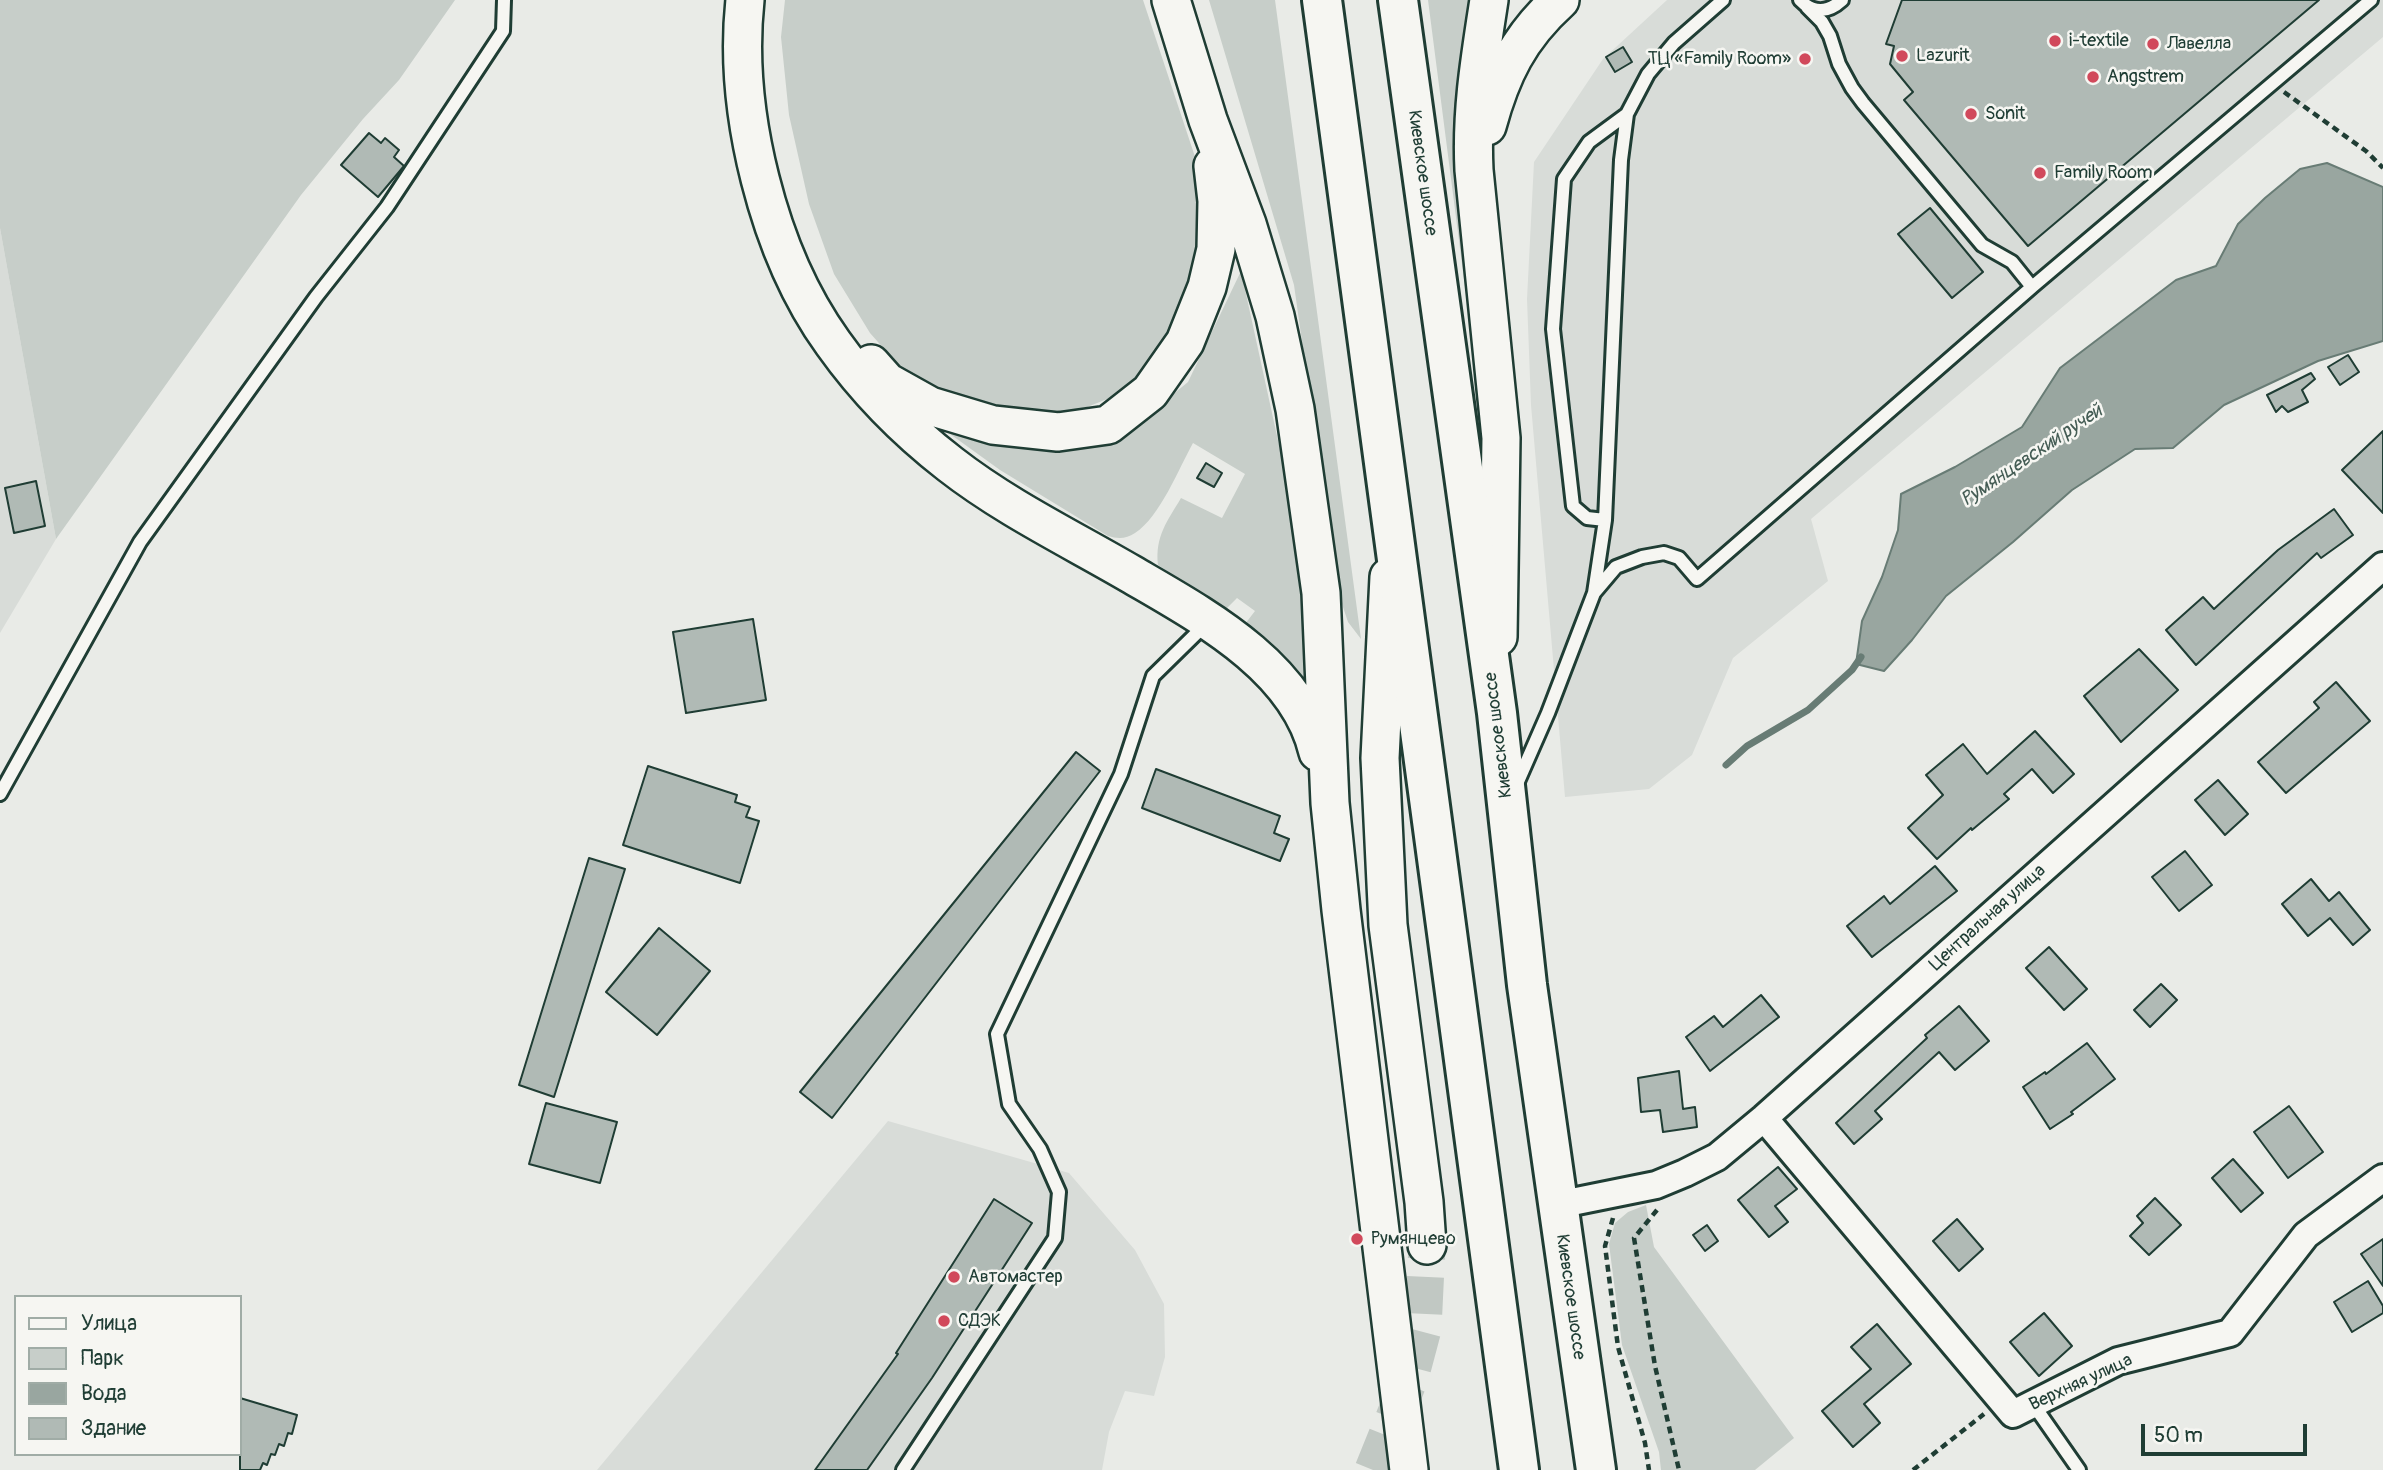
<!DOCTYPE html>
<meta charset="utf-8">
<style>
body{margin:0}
#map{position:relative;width:2383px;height:1470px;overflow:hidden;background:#e9ebe7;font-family:Pangolin,sans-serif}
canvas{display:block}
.legend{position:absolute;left:14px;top:1295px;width:228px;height:161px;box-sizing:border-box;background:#f6f6f2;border:2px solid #a0aca6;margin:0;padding:9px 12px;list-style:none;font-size:21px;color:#1f3d34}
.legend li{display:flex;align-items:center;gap:14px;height:35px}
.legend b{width:35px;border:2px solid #a0aca6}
.scale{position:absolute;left:2141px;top:1424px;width:166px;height:32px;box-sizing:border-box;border:4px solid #1f3d34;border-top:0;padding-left:9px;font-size:21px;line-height:24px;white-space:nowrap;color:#1f3d34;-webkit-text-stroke:5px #f6f6f2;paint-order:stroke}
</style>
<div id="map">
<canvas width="2383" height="1470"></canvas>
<ul class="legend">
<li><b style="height:9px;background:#f6f6f2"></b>Улица</li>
<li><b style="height:19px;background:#c7cec9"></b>Парк</li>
<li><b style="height:19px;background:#99a6a0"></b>Вода</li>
<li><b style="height:19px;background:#b0bab5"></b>Здание</li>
</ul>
<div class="scale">50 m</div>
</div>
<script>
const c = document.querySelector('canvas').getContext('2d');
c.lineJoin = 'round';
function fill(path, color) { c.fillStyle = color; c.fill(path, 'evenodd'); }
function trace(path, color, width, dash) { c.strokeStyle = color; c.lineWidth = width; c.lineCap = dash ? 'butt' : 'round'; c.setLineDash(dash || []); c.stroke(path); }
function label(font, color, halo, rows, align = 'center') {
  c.font = font + ' Pangolin,sans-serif'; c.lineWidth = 5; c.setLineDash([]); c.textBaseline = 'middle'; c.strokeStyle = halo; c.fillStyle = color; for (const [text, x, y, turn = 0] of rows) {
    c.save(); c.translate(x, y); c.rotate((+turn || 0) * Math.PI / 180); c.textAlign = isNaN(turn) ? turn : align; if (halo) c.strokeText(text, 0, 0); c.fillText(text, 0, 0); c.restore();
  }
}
fill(new Path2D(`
 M1667 0H2383V37L1811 519 1828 581 1733 658 1692 755 1649 789 1565 797 1531 405 1527 299 1534 162 1603 59Z
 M0 228 56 539 0 633Z
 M888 1121 1069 1173 1135 1250 1164 1304 1165 1357 1154 1396 1125 1391 1109 1432 1102 1470H597Z`), '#d8dcd8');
fill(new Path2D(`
 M0 0H455L399 80 363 119 301 195 56 539 0 228Z
 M785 0H1143L1205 187 1204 236 1184 311 1152 358 1120 394 1087 407 1040 416 953 400 901 368 870 333 834 274 809 204 789 115 781 37Z
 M1209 0H1275L1361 639 1348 622 1337 589 1294 285Z
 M1428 0H1472L1479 396Z
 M1241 271 1284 468 1312 687 1245 624 1255 611 1237 598 1225 610 1158 565C1155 536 1167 522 1181 498L1222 518 1245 474 1193 443C1179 468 1160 517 1135 533 1126 539 1118 539 1108 536L1000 470 939 426 1149 414 1188 382Z
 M1646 1205 1654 1247 1794 1438 1755 1470H1661L1659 1452 1622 1345 1609 1244 1615 1223 1628 1212Z`), '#c7cec9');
const water = new Path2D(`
 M2327 163 2383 187V341L2318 361 2224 405 2173 448 2135 449 2072 490 2013 542 1946 596 1912 640 1884 671 1856 664 1862 621 1882 577 1898 530 1901 494 1955 467 2022 427 2060 368 2176 280 2216 266 2238 224 2265 198 2300 169Z`);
fill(water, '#99a6a0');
trace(water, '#687c75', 2);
trace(new Path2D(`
 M1726 765 1747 746 1808 710 1852 670 1861 657`), '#687c75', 7);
const building = new Path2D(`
 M1902 0H2319L2028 246 1904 100 1913 92 1890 64 1894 46 1886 44Z
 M1623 47 1632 62 1615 72 1606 57Z
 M369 133 381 143 385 138 399 150 394 157 404 166 378 197 341 165Z
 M1930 208 1983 272 1952 298 1898 234Z
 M2348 355 2359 372 2340 385 2328 367Z
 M2311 373 2315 379 2302 390 2308 402 2288 412 2282 406 2276 412 2267 395Z
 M2383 431V513L2342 470Z
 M1206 463 1222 473 1214 487 1197 478Z
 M36 481 45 526 14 533 5 488Z
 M2334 509 2353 535 2321 558 2317 553 2196 665 2166 630 2203 597 2214 609 2278 550Z
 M753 619 766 700 686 713 673 632Z
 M2139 649 2178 690 2121 742 2084 696Z
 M2336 682 2370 721 2286 793 2258 762 2319 708 2314 702Z
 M2035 731 2074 774 2053 793 2032 769 2004 794 2009 799 1972 830 1971 828 1937 859 1908 828 1943 795 1926 775 1963 744 1987 774Z
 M1076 752 1100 771 832 1118 800 1092Z
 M648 766 737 795 735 802 750 807 746 817 759 821 740 883 623 845Z
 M1156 769 1280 816 1274 833 1289 839 1280 861 1142 808Z
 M2218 780 2248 814 2225 835 2195 800Z
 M2185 851 2212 885 2179 911 2152 877Z
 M589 858 625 869 554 1097 519 1085Z
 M1935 866 1957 891 1872 957 1847 926 1884 896 1890 904Z
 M2311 879 2329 901 2339 892 2370 930 2353 945 2330 918 2308 936 2282 904Z
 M659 928 710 971 657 1035 606 992Z
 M2049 947 2087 989 2064 1010 2026 968Z
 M2161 984 2177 1000 2150 1027 2134 1010Z
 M1761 995 1779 1017 1710 1071 1686 1037 1714 1016 1723 1027Z
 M1959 1006 1989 1041 1955 1070 1939 1052 1875 1111 1882 1119 1854 1144 1836 1123 1927 1038 1925 1035Z
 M2087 1043 2115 1079 2071 1112 2073 1114 2050 1129 2023 1087 2045 1072 2046 1074Z
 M1679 1071 1683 1109 1695 1107 1697 1127 1663 1132 1660 1110 1641 1112 1638 1078Z
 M546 1103 617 1122 600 1183 529 1164Z
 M2289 1106 2323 1152 2288 1178 2254 1132Z
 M2233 1159 2263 1193 2241 1212 2212 1178Z
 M1778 1167 1797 1189 1775 1206 1788 1222 1769 1237 1738 1200Z
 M2155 1198 2181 1225 2149 1255 2130 1236 2143 1223 2137 1216Z
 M994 1199 1032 1223 932 1378 867 1470H815L898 1354 896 1353Z
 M1957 1219 1983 1249 1959 1271 1933 1241Z
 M1707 1225 1718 1241 1705 1251 1693 1235Z
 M2383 1239V1286L2361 1254Z
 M2368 1281 2383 1306V1313L2352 1332 2334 1302Z
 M2044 1313 2072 1346 2039 1376 2010 1342Z
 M1877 1324 1911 1364 1864 1404 1880 1423 1853 1447 1822 1411 1871 1369 1851 1347Z
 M240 1398 297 1415 292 1434 288 1433 284 1446 279 1444 275 1455 271 1454 267 1465 263 1463 260 1470H240Z`);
fill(building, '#b0bab5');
trace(building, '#1f3d34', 2);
trace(new Path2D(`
 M1373 1470 1410 1378 1423 1329 1427 1245`), '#c1c8c3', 37, [37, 18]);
const service = new Path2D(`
 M1800 0C1813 14 1828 13 1842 0
 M1807 7 1822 22 1830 36 1839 64 1852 88 1863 103 1982 245 2012 262 2032 287 2371 0
 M1605 520 1587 518 1573 506 1553 329 1564 179 1589 142 1627 114
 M1594 593 1616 567 1642 557 1664 553 1679 558 1697 579 2032 287
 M1516 786 1548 713 1594 593 1605 520 1621 160 1627 114 1648 74 1674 43 1723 0
 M0 794 140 542 316 297 387 207 503 31 504 0
 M2033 1404 2079 1470
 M903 1470 1055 1238 1059 1192 1040 1149 1009 1104 997 1034 1121 774 1153 676 1206 624`);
const minor = new Path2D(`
 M1764 1118 2013 1414 2118 1361 2230 1333 2306 1235 2383 1178
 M1557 1205 1656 1185 1685 1173 1717 1157 1764 1118 2383 566`);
const secondary = new Path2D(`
 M745 0C733 110 768 253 833 343 865 388 906 430 950 464 1005 507 1071 539 1131 574 1201 615 1298 666 1318 752
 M1171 0 1208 120 1247 224 1275 316 1295 409 1321 593 1330 803 1341 910 1409 1470
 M1489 0C1480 58 1471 112 1474 170L1501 438 1498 637
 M1487 126C1501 74 1519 37 1560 0
 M871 364 887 382 930 406 993 425 1058 432 1108 425 1150 392 1185 342 1207 287 1216 249 1217 201 1213 166
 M1389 577 1380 758 1388 925 1424 1202 1427 1245`);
const trunk = new Path2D(`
 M1322 0 1519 1470
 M1398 0 1497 713 1527 985 1596 1470`);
trace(service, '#1f3d34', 18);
trace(minor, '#1f3d34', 32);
trace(secondary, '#1f3d34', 42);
trace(trunk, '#1f3d34', 44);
trace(new Path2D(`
 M2284 92 2366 151 2383 168
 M1657 1210 1634 1238 1655 1366 1679 1470
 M1613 1218 1605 1246 1618 1347 1645 1443 1649 1470
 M1913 1470 1984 1414`), '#1f3d34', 4.5, [7, 5]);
trace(service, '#f6f6f2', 12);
trace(minor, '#f6f6f2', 26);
trace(secondary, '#f6f6f2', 37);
trace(trunk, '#f6f6f2', 38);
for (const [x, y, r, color] of [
 [2055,41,7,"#d1495b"],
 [2153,44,7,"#d1495b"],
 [1902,56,7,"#d1495b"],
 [1805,59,7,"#d1495b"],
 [2093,77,7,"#d1495b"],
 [1971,114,7,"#d1495b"],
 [2040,173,7,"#d1495b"],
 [1357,1239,7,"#d1495b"],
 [954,1277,7,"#d1495b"],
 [944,1321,7,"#d1495b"]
]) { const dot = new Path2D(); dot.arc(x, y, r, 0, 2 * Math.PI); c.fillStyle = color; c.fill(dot); trace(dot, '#f6f6f2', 2.5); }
label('18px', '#1f3d34', '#f6f6f2', [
 ["i-textile",2069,41],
 ["Лавелла",2167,44],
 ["Lazurit",1916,56],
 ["ТЦ «Family Room»",1791,59,"right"],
 ["Angstrem",2107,77],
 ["Sonit",1985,114],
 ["Family Room",2054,173],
 ["Румянцево",1371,1239],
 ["Автомастер",968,1277],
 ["СДЭК",958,1321]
], 'left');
label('18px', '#1f3d34', '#f6f6f2', [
 ["Киевское шоссе",1422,173,82],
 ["Киевское шоссе",1499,735,-97],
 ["Центральная улица",1988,918,-42],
 ["Киевское шоссе",1570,1297,82],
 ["Верхняя улица",2081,1383,-25]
]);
label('italic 19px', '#445c54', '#f6f6f2', [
 ["Румянцевский ручей",2032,456,-34]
]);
</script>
